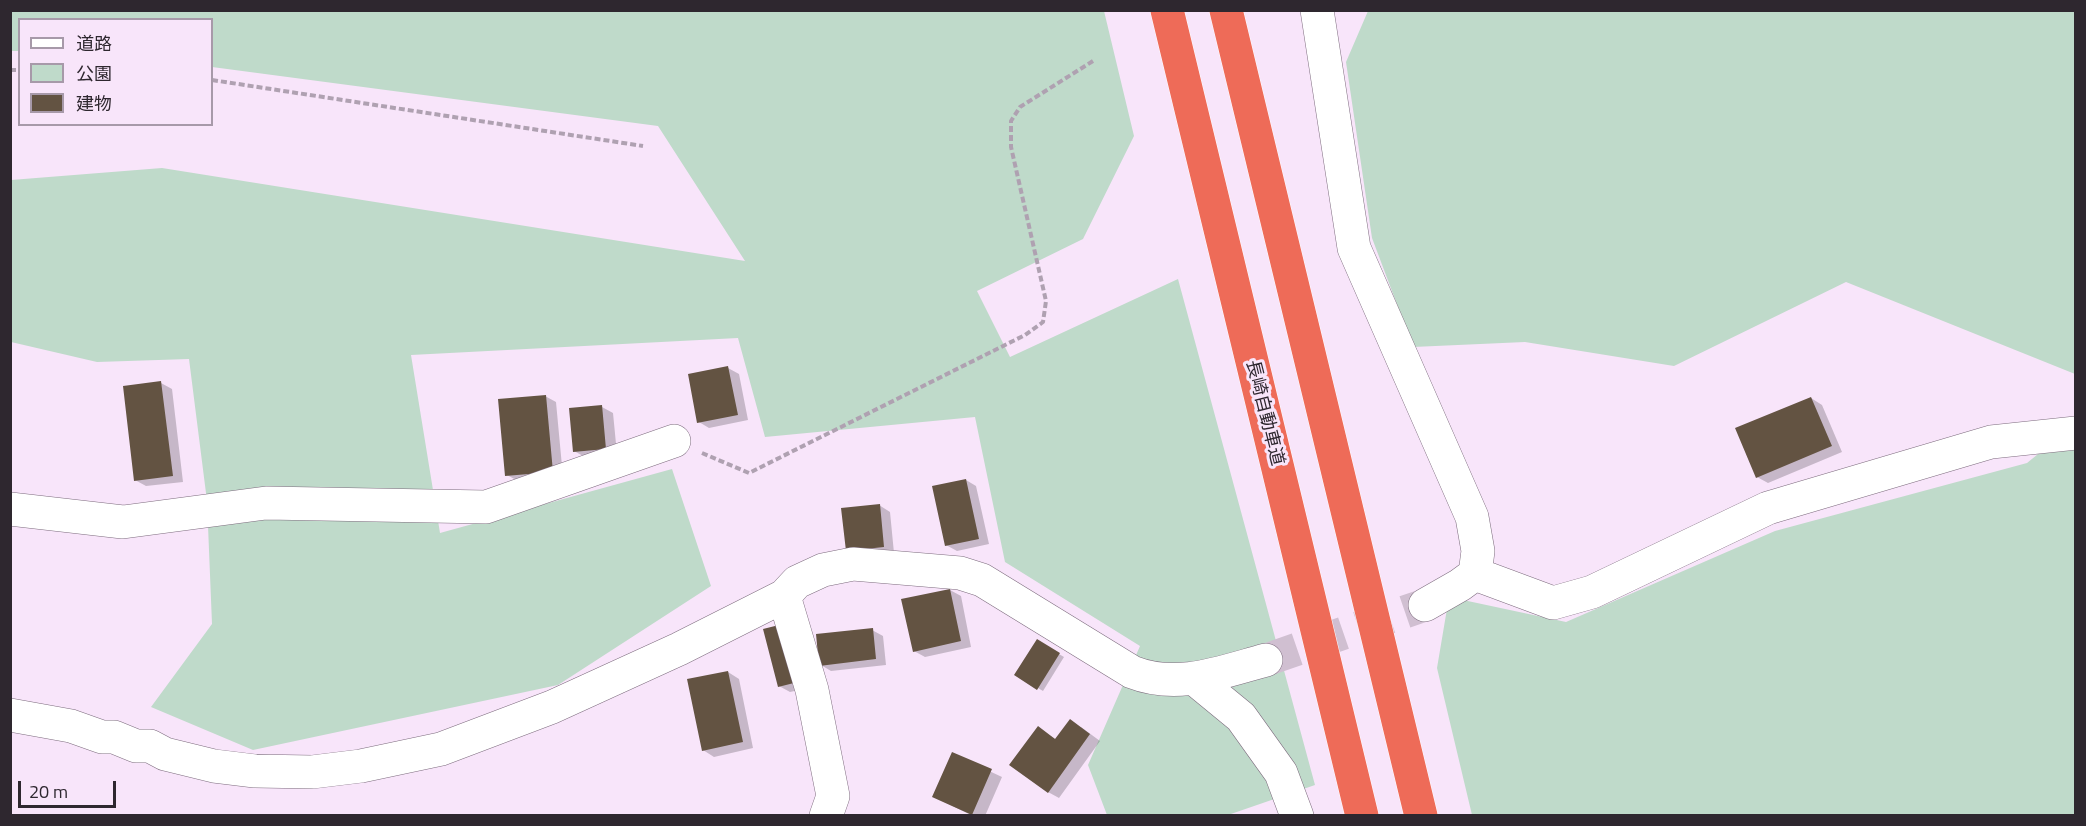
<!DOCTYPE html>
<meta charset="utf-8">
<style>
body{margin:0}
#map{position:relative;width:2086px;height:826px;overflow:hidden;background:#f8e5fa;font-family:"Titillium Web","Noto Sans JP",sans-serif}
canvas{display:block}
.frame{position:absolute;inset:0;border:12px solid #2e272f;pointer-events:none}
.legend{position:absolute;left:18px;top:18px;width:195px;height:108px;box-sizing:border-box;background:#f8e5fa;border:2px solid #a799a9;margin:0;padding:8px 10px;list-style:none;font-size:18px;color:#2e272f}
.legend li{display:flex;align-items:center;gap:12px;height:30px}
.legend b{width:30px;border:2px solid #a799a9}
.scale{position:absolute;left:18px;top:781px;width:98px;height:27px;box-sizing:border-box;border:3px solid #2e272f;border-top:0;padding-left:8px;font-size:18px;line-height:21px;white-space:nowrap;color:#2e272f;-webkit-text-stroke:4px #f8e5fa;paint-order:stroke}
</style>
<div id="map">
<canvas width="2086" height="826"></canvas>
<div class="frame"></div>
<ul class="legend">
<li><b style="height:8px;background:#fff"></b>道路</li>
<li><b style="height:16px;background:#bfdaca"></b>公園</li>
<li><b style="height:16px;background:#635342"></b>建物</li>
</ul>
<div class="scale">20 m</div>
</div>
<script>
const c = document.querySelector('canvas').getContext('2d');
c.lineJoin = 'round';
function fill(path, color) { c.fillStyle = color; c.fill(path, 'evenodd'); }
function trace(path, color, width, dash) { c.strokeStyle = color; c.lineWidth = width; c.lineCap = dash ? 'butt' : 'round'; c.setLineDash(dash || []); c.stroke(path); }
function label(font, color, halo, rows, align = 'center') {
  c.font = font + ' "Titillium Web","Noto Sans JP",sans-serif'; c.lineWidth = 6; c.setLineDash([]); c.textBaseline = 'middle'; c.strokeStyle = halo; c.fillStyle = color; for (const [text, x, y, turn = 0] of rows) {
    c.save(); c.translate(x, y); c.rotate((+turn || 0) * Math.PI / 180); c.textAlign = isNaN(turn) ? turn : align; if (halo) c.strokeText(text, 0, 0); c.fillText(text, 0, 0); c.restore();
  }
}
fill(new Path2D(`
 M11 11H1104L1134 136 1083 239 977 291 1010 357 1178 279 1315 785 1228 815H1107L1088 765 1140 646 1005 562 975 417 765 437 738 338 411 355 440 533 672 469 711 586 558 685 253 750 151 707 212 624 207 501 189 359 97 362 11 342V180L162 168 745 261 658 126 212 67V20H20L19 51H11Z
 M1368 11H2075V374L1846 282 1674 366 1525 342 1413 347 1372 238 1346 62Z
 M2075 424V815H1472L1437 668 1449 597 1566 622 1775 531 2027 463Z`), '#bfdaca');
fill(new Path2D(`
 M728 368 739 374 748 420 709 428 699 422Z
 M161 383 172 389 183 482 146 486 135 480Z
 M545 396 556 402 563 477 518 481 507 475Z
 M1811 398 1822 405 1842 452 1768 483 1757 477Z
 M602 407 613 413 617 454 585 457 574 451Z
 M966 480 976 486 989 544 957 551 946 545Z
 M879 505 890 512 894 553 859 557Z
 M950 590 961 596 971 647 925 657 914 651Z
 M765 630 808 688 790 692 779 686Z
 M872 630 883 636 886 665 831 671 821 665Z
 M1037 641 1064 657 1043 691 1016 675Z
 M728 672 739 679 753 748 714 757 703 750Z
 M1081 727 1100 741 1059 798 1048 792 1038 728 1057 740Z
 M953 754 1002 777 985 816H973L934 797Z`), '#0003');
fill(new Path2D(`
 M728 366 738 415 697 423 688 374Z
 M161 381 173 476 134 481 123 386Z
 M546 395 553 472 505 476 498 399Z
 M1811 397 1832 446 1756 478 1735 428Z
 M602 405 606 449 573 452 569 408Z
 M966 479 979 539 945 546 932 486Z
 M880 504 884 547 846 551 841 508Z
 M950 589 961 641 913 652 901 599Z
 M783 624 798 682 778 687 763 629Z
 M873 628 876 659 819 666 816 634Z
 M1037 639 1060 653 1037 690 1014 675Z
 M728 671 743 742 702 751 687 679Z
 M1070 719 1090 734 1048 793 1009 765 1038 726 1055 739Z
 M952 752 992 769 972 815 932 797Z`), '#635342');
trace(new Path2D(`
 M1266 660 1425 605`), '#d0bfd1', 33, [33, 16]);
const minor = new Path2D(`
 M1317 10 1354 248 1472 517 1478 551 1475 574 1460 585 1425 605
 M10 509 123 522 266 503 486 507 674 441
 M1475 574 1553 603 1592 592 1768 508 1991 442 2076 433
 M784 596 812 690 833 796 826 816
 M1196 680 1241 717 1281 773 1297 816
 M10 715 71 726 102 737H114L136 746H150L165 754 214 766 255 771 312 772 361 766 441 749 552 707 679 649 784 596 797 582 823 570 853 564 960 573 982 580 1132 672C1178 690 1221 672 1266 660`);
const motorway = new Path2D(`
 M1167 10 1362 816
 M1226 10 1421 816`);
trace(minor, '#7d6c7e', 34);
trace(motorway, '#fff', 34);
trace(new Path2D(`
 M10 70H20
 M212 80 643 146
 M702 453 749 473 1025 335 1043 322 1046 301 1011 147V121L1020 107 1093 61`), '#afa1b1', 4, [6, 3]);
trace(minor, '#fff', 33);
trace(motorway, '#ee6b58', 33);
label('18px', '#2e272f', '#f8e5fa', [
 ["長崎自動車道",1264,413,76]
]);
</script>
